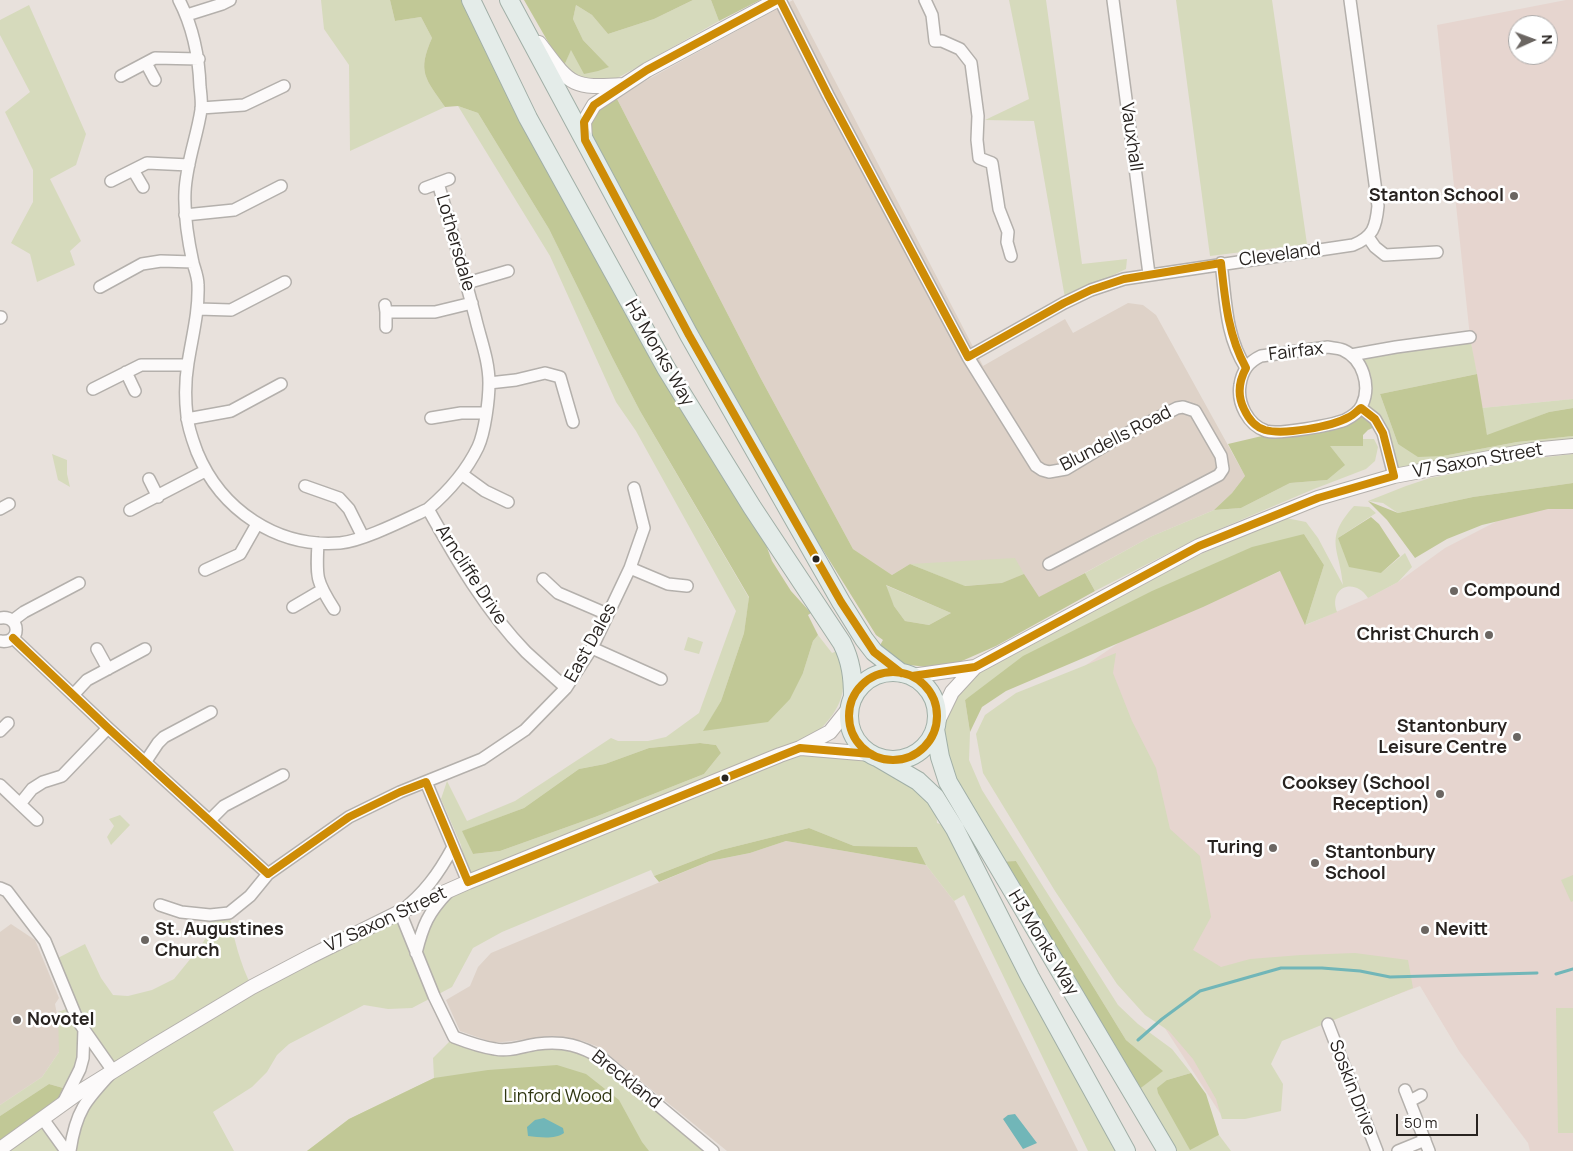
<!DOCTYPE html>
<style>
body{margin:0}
#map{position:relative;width:1573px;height:1151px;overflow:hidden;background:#e8e1dc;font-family:Manrope,sans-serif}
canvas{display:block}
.north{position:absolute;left:1508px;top:15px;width:50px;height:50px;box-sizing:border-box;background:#fff;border:1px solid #a9a7a6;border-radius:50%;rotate:88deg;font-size:14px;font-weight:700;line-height:20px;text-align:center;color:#282320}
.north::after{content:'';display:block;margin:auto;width:18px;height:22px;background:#6b6662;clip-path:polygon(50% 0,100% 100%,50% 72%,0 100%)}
.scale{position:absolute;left:1396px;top:1114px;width:82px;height:22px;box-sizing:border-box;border:2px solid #282320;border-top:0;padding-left:6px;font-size:15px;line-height:18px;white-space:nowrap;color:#282320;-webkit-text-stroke:4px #fff;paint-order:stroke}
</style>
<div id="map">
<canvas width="1573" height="1151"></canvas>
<div class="north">N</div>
<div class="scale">50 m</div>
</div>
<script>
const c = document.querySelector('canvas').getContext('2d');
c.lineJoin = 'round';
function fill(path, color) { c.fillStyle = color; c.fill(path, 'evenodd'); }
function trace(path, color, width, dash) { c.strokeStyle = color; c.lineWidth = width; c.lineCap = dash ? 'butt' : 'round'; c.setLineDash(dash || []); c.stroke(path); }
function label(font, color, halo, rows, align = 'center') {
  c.font = font + ' Manrope,sans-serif'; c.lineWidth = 5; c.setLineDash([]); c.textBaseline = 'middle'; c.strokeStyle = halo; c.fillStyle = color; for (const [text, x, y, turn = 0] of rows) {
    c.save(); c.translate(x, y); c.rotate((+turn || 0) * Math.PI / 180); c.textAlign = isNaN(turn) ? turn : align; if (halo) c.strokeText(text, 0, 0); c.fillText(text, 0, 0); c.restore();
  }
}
fill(new Path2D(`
 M793 0 983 366 1065 319 1073 333 1128 303 1143 305 1156 315 1245 476 1232 493 1214 510 1150 537 1039 598 910 564 892 575 853 549 760 377 616 97Z
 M786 841 926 865 954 901 1078 1151H727L599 1047 583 1041 555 1036 494 1043 460 1031 446 1000 470 986 478 967 491 953 710 861 750 853Z
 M11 924 35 940 55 988 59 998 55 1004 59 1025V1052L42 1077 0 1105V932Z`), '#ded2c8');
fill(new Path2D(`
 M1566 0H1573V399L1482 408 1470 337 1437 25ZM1518 25H1548V55H1518Z
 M1559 504 1573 505V1151H1530L1528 1143 1459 1051 1420 986 1268 1043 1220 1113 977 739 1120 642 1281 571 1306 625 1368 598 1398 582 1445 548 1507 516Z`), '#e6d5cf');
fill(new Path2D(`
 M321 0H390L395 21 421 17 432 38C417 72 425 78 445 107L350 151 349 65 324 29Z
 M693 0H711L719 21 614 80 588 82 563 68 571 49 609 67 583 40 573 19 576 5 592 15 608 34 654 19Z
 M1009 0H1046L1082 264 1127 259 1126 269 1065 298 1034 121 985 120 1029 99Z
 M1176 0H1272L1307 244 1210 256Z
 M29 5 86 134 76 165 50 179 81 241 70 251 75 265 37 282 30 254 11 243 33 202V170L5 112 30 92 0 35V20Z
 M458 106 478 113 549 229 612 357 640 411 749 598 744 633 721 701 704 731 803 673 813 641 818 635 832 653 837 651C842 658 842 665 843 673 847 709 824 725 801 748L871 754 935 797 937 823 955 829 1126 1151H1088L964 895 954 901 926 865 917 847 854 846 809 828 721 850 654 876 651 870 502 932 473 948 452 987 412 1008 388 1009 364 1005 289 1044 277 1055 267 1072 252 1087 213 1112 234 1151H70L72 1134 113 1071 84 1029 83 1058 70 1090 49 1084 0 1116V1105L42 1077 59 1052 58 1012 72 1007 54 960 85 944 101 978 113 995 128 996 152 990 174 979 200 947 209 933 210 915 229 913C234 939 240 964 252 987L400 912 416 952 426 920 468 882 461 845 441 799 447 781 467 821 515 801 611 738 618 741H648L666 737 699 713 736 611 636 431 616 402 550 256ZM700 743 716 745 721 753 704 774 595 817 500 851 473 854 463 831 524 808 579 769 605 764 649 748Z
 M1470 337 1477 374 1380 394 1398 444 1443 456 1517 442 1573 436V446L1394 476 1383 433 1361 408 1364 399 1357 362 1371 352Z
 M1573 399V408L1549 412 1487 436 1482 408Z
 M1363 439H1374L1378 447 1375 461 1366 469 1314 489 1196 539 1095 591 1085 573 1150 537 1214 510 1241 508 1290 483 1327 480 1329 446H1363Z
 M52 454 67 460V474L70 487 58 480Z
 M1573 454V483L1473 497 1398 513 1383 503 1368 501 1406 486 1430 478 1530 459Z
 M1354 506 1369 507 1376 513 1338 538 1381 573 1405 553 1412 567 1398 582 1368 598C1354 576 1328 588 1337 612L1305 625 1324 565 1304 534 965 700 970 732 969 760 982 790 1118 1005 1138 1024 1172 1049 1191 1073 1167 1080 1183 1135 1190 1149 1219 1135 1231 1151H1167L1133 1094 1162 1071 1126 1040 1016 861 995 862 948 782 936 725 975 667 1201 554 1286 518 1306 522 1318 538 1343 585C1340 548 1323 540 1354 506Z
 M1015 558 1024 574 1002 583 964 586 910 564Z
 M885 585 951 613 929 625 905 621 894 606Z
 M688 637 703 642 699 654 684 650Z
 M1116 653 1113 673 1132 721 1156 768 1170 829 1200 856 1211 917 1193 950 1221 967 1250 959 1301 955 1355 953 1408 960 1413 988 1282 1041 1271 1064 1283 1084 1281 1111 1245 1119H1222L1216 1099 1193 1059 1169 1031 1145 1015 1117 984 1055 891 983 773 976 734 985 715 1016 693Z
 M120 815 130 825 111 845 107 837 114 826 109 819Z
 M1573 875V901L1571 902 1561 880Z
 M1556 1008H1573V1133H1558Z
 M454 1037 496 1050 536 1044 587 1049 713 1151H307L349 1119 434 1078 433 1058Z
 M43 1119 66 1151H0Z`), '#d6dabc');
fill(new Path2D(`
 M390 0H471L752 507 772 561 791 591 811 613 808 615 818 635 813 641 803 673 790 699 768 722 703 731 721 701 744 633 749 597 640 411 612 357 549 229 478 113 458 106 445 107C425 78 417 72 432 38L421 17 395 21Z
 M524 0H693L654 19 608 34 592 15 576 5 573 19 583 40 609 67 598 71 584 74 571 50 563 68Z
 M711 0H760L719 21Z
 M616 97 760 377 853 549 892 575 910 564 965 586 1002 583 1024 574 1039 597 1085 573 1095 591 996 646 955 664 926 667 902 664 879 647 883 640 876 635 823 550 805 529 593 148C588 114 587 114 616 97ZM886 585 951 613 929 625 905 621 894 606Z
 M1477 374 1487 435 1549 412 1573 408V436L1517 442 1443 456 1418 457 1398 444 1380 394Z
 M1361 408 1379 425 1368 430 1363 435V446H1330L1345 465 1327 480 1290 483 1241 508 1214 510 1232 493 1245 476 1228 444 1279 432 1339 422Z
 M1573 483V509H1548L1482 525 1447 539 1415 558 1387 520 1368 501 1398 513 1473 497Z
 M1371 517 1379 524 1400 556 1381 573 1349 567 1338 538Z
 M1304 534 1324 565 1305 625 1280 571 1203 607 1006 691 982 707 970 732 965 700 1023 656 1152 591 1252 547Z
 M700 743 716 745 721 753 704 774 595 817 500 851 473 854 462 831 524 808 579 769 605 764 649 748Z
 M809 828 854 846 917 847 926 865 786 841 750 853 710 861 659 882 654 876 721 850Z
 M1016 861 1126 1040 1163 1071 1133 1094 995 862Z
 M557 1065 586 1074 619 1100 642 1142 649 1151H307L349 1119 434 1078 488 1070Z
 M1191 1073 1206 1094 1219 1135 1190 1150 1158 1093 1157 1088 1167 1080Z
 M49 1084 70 1090 0 1149V1116Z`), '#c1c896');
fill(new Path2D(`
 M1015 1114 1037 1143 1023 1149 1003 1119 1008 1115Z
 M544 1118 563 1128 564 1133C554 1140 539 1137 528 1136L527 1127 535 1120Z`), '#71b6b8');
trace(new Path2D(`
 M1556 974 1573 969
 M1138 1040 1162 1019 1200 991 1281 968H1322L1360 971 1390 977 1537 973`), '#71b6b8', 3);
const minor = new Path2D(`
 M179 0C193 27 199 57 200 87 201 95 202 103 201 110 197 137 186 164 185 192 184 215 188 240 193 263 195 270 198 277 198 285 199 312 192 337 188 363 185 381 185 399 187 416 188 428 193 441 197 452 221 510 277 548 340 543 363 541 406 519 428 509 456 559 486 611 526 652 539 664 553 676 566 688
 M780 0 828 95 968 357 1036 466 1042 470 1049 472 1066 469 1116 439 1177 408 1183 407 1195 411 1221 456 1223 469 1219 475 1049 564
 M925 0 932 15 935 41H942L960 49 971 63 978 116 977 140 979 158 992 163 999 209 1008 232 1007 242 1011 256
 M1113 0 1149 274
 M187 15 222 4 230 0
 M146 63 155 80
 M121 76 155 58 199 59
 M201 108 244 105 284 86
 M133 170 143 187
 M111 181 147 163 189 165
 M425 188 449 179
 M185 215 234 210 281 186
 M1368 237 1375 247 1385 255 1437 252
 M1221 263C1226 300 1225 335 1246 368
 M467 283 508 271
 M100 287 142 264 161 261 193 262
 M385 305 386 312H435L472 303
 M198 309 231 310 285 282
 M0 318 1 317
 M386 327V312
 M1328 347C1332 348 1338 348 1343 350 1363 359 1371 386 1362 405 1359 412 1351 417 1345 420 1332 425 1279 435 1266 431 1248 425 1237 403 1240 385 1242 371 1248 362 1261 356Z
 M1351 355 1396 347 1470 337
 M968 357 1064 303 1091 290 1124 279 1353 245C1373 237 1376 227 1378 206L1350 0
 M126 372 135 391
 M489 383 516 380 545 373 560 377 573 422
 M93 389 141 365H187
 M1361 408 1375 419 1383 433 1394 476
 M431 418 461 413H486
 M187 419 231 411 281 384
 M463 475 485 491 508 502
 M149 479 158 497
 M305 486 339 498 349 509 363 537
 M0 509 9 504
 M428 509C449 491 466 472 478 447 485 432 489 399 489 383 489 360 480 338 475 316 463 271 451 227 438 183
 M130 510 205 471
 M318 543C316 577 316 581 334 609
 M630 568 668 584 687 586
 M205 570 240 554 257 524
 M543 579 558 593 607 614
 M293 607 322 590
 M0 618C21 614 22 645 0 641
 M12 621 24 612 79 583
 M13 638 108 728 268 874
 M592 648 661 679
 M97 649 108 669
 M74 694 87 680 145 649
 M0 731 8 723
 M146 761 158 743 164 737 211 712
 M426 782 468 882
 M0 785 20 804 32 789 43 782 62 776 108 728
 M20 804 37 820
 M210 820 224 806 283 775
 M453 847C439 873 424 894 400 912L434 996 454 1037C467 1042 481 1047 495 1049 509 1052 523 1046 537 1044 564 1041 580 1045 603 1059L713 1151
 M0 888 7 891 45 941 78 1021 113 1071C86 1100 76 1110 70 1151
 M160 905 181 912 210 915 229 913 250 896 268 874 349 817 400 792 482 759 525 730 566 688 592 648 630 568 644 528 634 488
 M416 953C423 925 428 913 448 892
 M1328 1024 1377 1151
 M1405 1090 1429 1151
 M1410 1101 1421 1095
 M62 1105 80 1069 83 1058 84 1028
 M43 1119 66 1151
 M1398 1151 1425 1140`);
const tertiary = new Path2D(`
 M539 43C570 84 570 89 623 85
 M585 140 584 122 594 105 647 70 777 0
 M912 676 975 667
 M936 725 952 692 975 667 1199 546 1318 498 1394 476 1532 450 1573 446
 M801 748 871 754
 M0 1149 78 1093 152 1047 252 987 311 956 400 912 468 882 780 755 800 748 830 732 850 707`);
const primary = new Path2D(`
 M471 0 528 118 666 368 752 507 842 643C851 661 853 677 853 698
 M509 0 689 335 841 602 864 639 874 652 901 673
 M849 716a44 44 0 1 1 88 0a44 44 0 1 1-88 0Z
 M935 729 940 757 948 782 1167 1151
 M877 757 918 781 935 797 955 829 1030 977 1126 1151`);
trace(minor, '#b4b0ac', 14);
trace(tertiary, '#b4b0ac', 16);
trace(primary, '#a1afa7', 20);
trace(minor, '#fcfafa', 11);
trace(tertiary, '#fcfafa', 14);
trace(primary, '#e4ece9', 18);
trace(new Path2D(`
 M777 0 647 70 594 105 584 122 585 140 689 335 841 602 874 652 901 673
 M780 0 828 95 968 357 1064 303 1091 290 1124 279 1221 263C1225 300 1228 335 1246 368 1239 381 1237 395 1244 409 1248 418 1255 427 1265 430 1284 435 1331 427 1349 417 1353 415 1357 411 1361 408L1375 419 1383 433 1394 476 1318 498 1199 546 975 667 912 676
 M13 638 108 728 268 874 349 817 400 792 426 782 468 882 800 748 871 754
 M849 716a44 44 0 1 1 88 0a44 44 0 1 1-88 0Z`), '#ce8c06', 8);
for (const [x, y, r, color] of [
 [1514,196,5,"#6b6662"],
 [816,559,4.5,"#282320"],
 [1454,591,5,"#6b6662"],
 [1489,635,5,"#6b6662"],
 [1517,737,5,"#6b6662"],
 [725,778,4.5,"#282320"],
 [1440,794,5,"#6b6662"],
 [1273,848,5,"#6b6662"],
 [1315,863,5,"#6b6662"],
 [1425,930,5,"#6b6662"],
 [145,940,5,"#6b6662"],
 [17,1020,5,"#6b6662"]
]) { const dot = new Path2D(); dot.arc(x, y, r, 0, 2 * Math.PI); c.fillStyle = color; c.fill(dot); trace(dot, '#fff', 2); }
label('18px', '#282320', '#fff', [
 ["Vauxhall",1131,137,82],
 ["Lothersdale",455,243,74],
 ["Cleveland",1280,255,-8],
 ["Fairfax",1296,352,-7],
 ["H3 Monks Way",659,353,60],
 ["Blundells Road",1116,439,-27],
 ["V7 Saxon Street",1478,461,-10],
 ["Arncliffe Drive",471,575,57],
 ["East Dales",591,643,-61],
 ["V7 Saxon Street",386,920,-25],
 ["H3 Monks Way",1043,943,59],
 ["Breckland",626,1080,38],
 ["Soskin Drive",1352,1088,69]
]);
label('bold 18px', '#282320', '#fff', [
 ["Stanton School",1504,196],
 ["Compound",1464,591,"left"],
 ["Christ Church",1479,635],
 ["Stantonbury",1507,727],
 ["Leisure Centre",1507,748],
 ["Cooksey (School",1430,784],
 ["Reception)",1430,805],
 ["Turing",1263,848],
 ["Stantonbury",1325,853,"left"],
 ["School",1325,874,"left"],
 ["St. Augustines",155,930,"left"],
 ["Church",155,951,"left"],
 ["Nevitt",1435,930,"left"],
 ["Novotel",27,1020,"left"]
], 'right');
label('18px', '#2f3611', '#fff', [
 ["Linford Wood",558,1097]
]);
</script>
